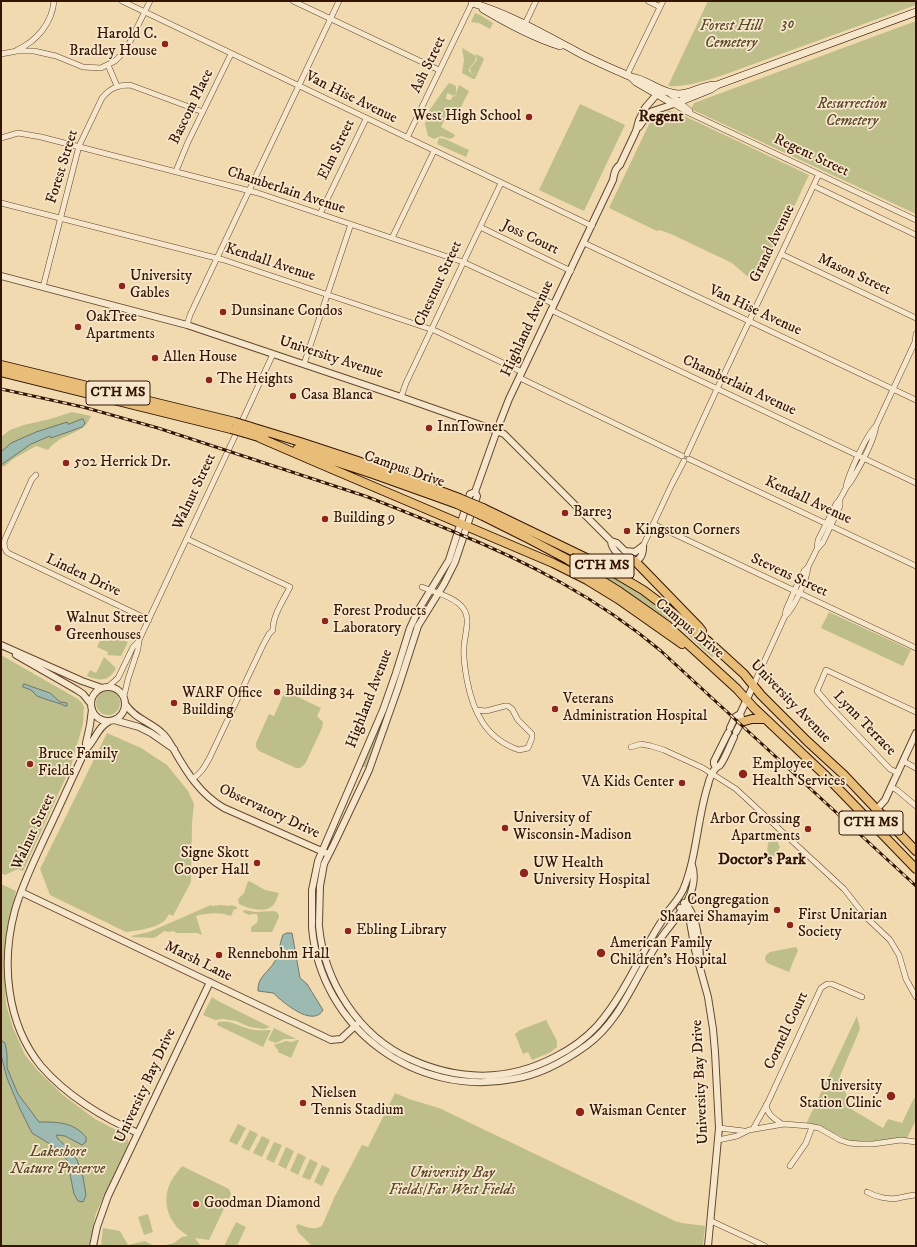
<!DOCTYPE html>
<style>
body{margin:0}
#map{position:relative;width:917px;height:1247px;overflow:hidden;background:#f1dab0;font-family:"IM FELL DW Pica",serif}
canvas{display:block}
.frame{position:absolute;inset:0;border:2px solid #341403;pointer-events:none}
</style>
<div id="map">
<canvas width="917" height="1247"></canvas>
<div class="frame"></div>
</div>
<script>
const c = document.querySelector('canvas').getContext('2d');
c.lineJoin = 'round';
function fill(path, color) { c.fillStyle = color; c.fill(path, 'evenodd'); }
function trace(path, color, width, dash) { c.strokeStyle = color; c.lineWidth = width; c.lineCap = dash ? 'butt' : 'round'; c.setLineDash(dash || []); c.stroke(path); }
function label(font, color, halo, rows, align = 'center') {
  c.font = font + ' "IM FELL DW Pica",serif'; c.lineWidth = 3.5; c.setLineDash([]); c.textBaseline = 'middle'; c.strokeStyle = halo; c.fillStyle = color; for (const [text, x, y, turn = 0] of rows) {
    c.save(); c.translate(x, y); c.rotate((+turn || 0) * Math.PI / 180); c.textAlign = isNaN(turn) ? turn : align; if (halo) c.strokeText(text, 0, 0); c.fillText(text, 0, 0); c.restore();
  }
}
fill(new Path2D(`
 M708 1H916V5C865 24 813 42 762 61 736 70 695 88 668 86Z
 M475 13 480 15 493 23 490 29 479 23 471 22Z
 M916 21V214L691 109 694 103Z
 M462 48 476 56 475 61C471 66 464 72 475 75L471 73 470 68 477 60 476 54 480 56V57L481 56 484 59 475 79H473L462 73 464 60Z
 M450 83 456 86V94L453 96 452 95 447 93 446 99 451 100 452 97 455 96 459 85 469 91 456 117 448 113 441 127 455 135 454 137 450 139 441 136 434 139 428 136 425 124 428 116V112L448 84Z
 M580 104 625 125 584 211 539 190Z
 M669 111 676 112 809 175 759 281 747 276 732 263 671 234 660 230 657 231 609 208 652 118Z
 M439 138 445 139 469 150 466 157 437 144Z
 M72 412 91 416C89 420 87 424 84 427 72 435 56 438 48 450L36 446 13 459 5 466 1 467V437L10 430 24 425 50 419Z
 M543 540C581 559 623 578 657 605 677 621 695 638 714 656L712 657 679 627 669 620 655 612 542 542Z
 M829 612 911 650 903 666 821 628Z
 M108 633 128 642 121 656 107 655 108 652 97 647 102 636 106 638Z
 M1 655 78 699 82 703 84 707 83 724 71 766 23 871 18 869 5 875 1 873Z
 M104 657 116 668C109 682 100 681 87 676L90 670 96 673Z
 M395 685H396L366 767H361Z
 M96 703a12 12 0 1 1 24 0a12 12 0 1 1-24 0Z
 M285 691 321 708 317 716 323 722 322 728 305 764 300 768H296L259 751 256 747V743L269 714 274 716Z
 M107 733 141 748 167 765 188 791 194 804 192 823 191 882 173 916 169 914C167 917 165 921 163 922 155 928 136 931 126 932L50 895 40 869Z
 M772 839 777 841 780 847 773 858 770 857 767 853 768 843Z
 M248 881 251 882 265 890 279 893C277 897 276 904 271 907 263 913 247 908 239 904L238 899 244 893Z
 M1 884 16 891 8 926 4 962 6 1004 13 1028 25 1055 39 1072 63 1095 95 1119 126 1135 129 1143 96 1213 89 1246H1Z
 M211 905 212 906 221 905 230 906 231 905 237 907 236 910 234 909 231 916C219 912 208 913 196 916L202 935 197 933H177L173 931 169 932 164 931 156 937 153 938 133 937 131 936 149 932Z
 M244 910 255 912 274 911 278 913 279 917 272 932H251V927L257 923 258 919 257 914H252L249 915 243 912Z
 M796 947 798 950 789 972 767 963 765 959 766 955 770 952Z
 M212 997 218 1001 270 1027 264 1029 250 1027 236 1021 223 1019 215 1020 203 1015Z
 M857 1016 860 1029 840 1076 851 1109 883 1128 888 1119 902 1123 914 1098 916 1100V1120L907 1138 864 1142 851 1141 829 1131 806 1124Z
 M546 1020 557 1041V1047L551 1052 532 1060 528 1052 523 1054 515 1034 520 1030Z
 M218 1022C231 1020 238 1026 249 1029 256 1031 264 1030 271 1030L263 1047 217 1025Z
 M274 1028 296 1039H284L276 1043 268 1040Z
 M297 1040H299L291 1058 278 1052V1050L274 1045 286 1041 292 1042Z
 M395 1093 409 1099 439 1108 675 1221 682 1223 705 1226 703 1246H310V1244L298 1232 296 1226 298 1224C307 1227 313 1231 322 1226L334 1198 362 1145 368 1147Z
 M238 1124 246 1128 237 1145 229 1141Z
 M250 1130 258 1134 249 1151 241 1147Z
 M262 1136 270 1140 262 1157 253 1153Z
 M274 1142 282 1145 274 1163 266 1159Z
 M286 1147 294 1151 286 1169 278 1165Z
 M298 1153 306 1157 298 1175 290 1171Z
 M310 1159 318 1163 310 1180 302 1177Z
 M322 1165 330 1169 322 1186 314 1182Z
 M182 1166 229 1189 231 1194 209 1240 195 1238 201 1246 166 1245 174 1243 182 1237 188 1236C183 1232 177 1229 174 1223 165 1212 164 1194 171 1181 174 1176 178 1171 182 1166Z
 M148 1214 153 1232 144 1235 138 1217Z
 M236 1222 246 1227 237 1246H224Z
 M103 1228 120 1231 128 1245 145 1241 154 1246H101Z`), '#bdbe89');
const water = new Path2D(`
 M83 419 85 423 82 427 51 438 50 436 31 444 1 465V452L11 443 36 432 67 422 68 424Z
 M24 684 50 693 60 702 67 703V706H65L61 704 48 700 37 696 31 690 23 687Z
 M287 933H292L300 978 307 984 323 1010C314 1026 289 1007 280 999 278 998 275 994 273 993 268 992 263 992 258 991 257 977 269 972 275 961 280 953 279 944 283 935Z
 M2 1041 5 1043 7 1054V1068L18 1094 39 1122C58 1122 73 1122 86 1137V1142L82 1145 65 1136 56 1135 58 1139 69 1149 77 1160 83 1177 86 1195 83 1202 78 1201 74 1194 67 1160 55 1147 32 1133 20 1109 7 1078 1 1055Z`);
fill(water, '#9cb9b2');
trace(water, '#72776c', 1);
const minor = new Path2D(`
 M122 1 592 226
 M293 1 439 70
 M648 1 660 7
 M524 26 536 1
 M17 50C37 41 52 23 54 1
 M1 54 17 51H34L56 56 83 67 101 68 115 61 126 50 150 1
 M108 65 117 86
 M627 75 663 1
 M669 93 690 111
 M674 104 685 111 916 220
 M1 138 18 133 41 137 258 193 463 262 554 304
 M407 138 472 3
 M176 171 188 142 231 54
 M814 186 916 235
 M1 203 224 260 436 331 522 372
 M320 214 366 119
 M480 227 571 271
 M392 238 434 151
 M584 243 916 400
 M781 254 916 318
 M43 287 79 146 102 98C110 88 118 85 130 85L203 112
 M551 310 916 483
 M187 325 190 315 339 1
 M304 364 351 224
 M520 378 682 456
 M401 397 406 383 501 183
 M687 454 717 389 819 174
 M689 459 916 566
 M36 475 32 479 5 539C3 545 4 549 8 553L149 620
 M846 487C848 475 866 436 875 427
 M653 524 916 648
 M187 539 290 587C284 599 272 617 273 630L269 634 263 645 210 757C205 766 201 774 192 779
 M643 546 672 484 684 461
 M817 549 818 540 836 504C841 499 842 495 846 488 848 485 851 482 853 478 860 466 874 440 876 426L915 342 916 334
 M422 587C434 592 455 597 463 608 471 618 465 634 464 646 463 658 465 669 467 680 473 712 486 739 519 750L528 748 532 738V734L518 720 512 709 508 706H505L486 711 476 710
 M785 616 786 610 797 585 804 571 808 567 817 549 823 542 840 506V500
 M109 686 118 678 133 647 139 641
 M753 686 785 616C794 609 807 579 808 567
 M124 696 128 679 138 649 139 640 243 419 273 354
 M631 747 641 744 651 746 664 750 703 768 736 789 844 889 866 917 890 940 899 955 906 979 916 997
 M903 761 916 768
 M898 773 890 769 829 705 817 691 826 670 916 712
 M891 787 897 790 916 806
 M766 1105C767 1115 775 1119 782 1124
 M719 1128 744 1131
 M753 1129 767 1104 821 988 827 984H832L862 997
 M718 1140 737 1136 749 1130 784 1124 809 1126 819 1128 840 1140 849 1143 860 1144H873L901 1140 916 1142
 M790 1166 806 1143 812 1127
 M867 1192C876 1197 889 1200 899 1198 905 1197 910 1195 916 1195
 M711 1221 765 1246`);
const tertiary = new Path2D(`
 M639 127 649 113 653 111 674 104
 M1 276 187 325 401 397 489 428 504 434 611 541 617 543 635 561
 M611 541C612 557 644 574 643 546
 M625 551 635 552 643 546
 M1 645 82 681 102 688
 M16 655 77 690 83 694 91 704
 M91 704a17 17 0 1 1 34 0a17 17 0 1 1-34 0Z
 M126 705C135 719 151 722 162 733 168 738 170 744 174 750 187 773 201 795 224 808L326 853
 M114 720 139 727 151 733 174 749
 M110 721C98 726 95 741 86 749 72 778 59 808 45 837 34 861 22 885 15 910 1 962 6 1023 41 1066 66 1095 103 1118 138 1133
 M730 728 735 717 740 714
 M736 732C739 726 743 721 740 714L753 686
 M86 749V743L90 725 92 709
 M716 767 714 764V761L728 733
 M876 810 885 800 916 733
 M21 892 331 1040 341 1039 356 1025
 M684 903C697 913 700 945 700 960
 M680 908 688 916 690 922 695 950 708 997 713 1029 715 1052 719 1128 708 1246
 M319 923 320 886 324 864 334 844 369 770 398 688 418 626 444 584 455 562 477 496 475 492 500 422 509 399 613 180C614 174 615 168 620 165L636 131 639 120 645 108 657 94 661 93
 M312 925V890L318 861 383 710 396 673 410 628 419 609 449 560 470 494 475 492
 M319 926C324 982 359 1036 410 1059 458 1081 508 1082 555 1057 571 1049 585 1039 597 1026 620 1000 635 967 652 937 657 928 663 919 669 910 674 904 679 898 683 890 697 857 697 819 708 785 709 779 713 770 717 767 718 766 720 766 720 765 724 761 731 743 734 737
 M312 928C321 1028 415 1098 513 1079 540 1075 565 1061 587 1045 621 1020 634 979 657 944 666 929 680 916 688 900 693 889 696 877 692 865
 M93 1246 97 1227 108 1196 210 982`);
const secondary = new Path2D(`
 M472 3C507 13 540 32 572 49 591 60 611 68 631 77 647 79 660 93 678 94 692 94 703 84 717 85
 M483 9C508 24 532 37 560 46
 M631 77 636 82 674 104 711 89 717 85 916 12`);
const primary = new Path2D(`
 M1 365 235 422
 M1 372 231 429
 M248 426C319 447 390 471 459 498
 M245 433 265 439
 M260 438 325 466 553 563 587 580 618 599 682 644
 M297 449 373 474 457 504
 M483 508 599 564 643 590 663 605 709 642 744 674 761 695 807 741 844 775 916 851
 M481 515 529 539 567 559 620 592 667 625 737 689 754 708 826 776 916 869
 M635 561 699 627 702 631
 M741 722 752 719H765`);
trace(minor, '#63462e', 6);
trace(tertiary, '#63462e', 8);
trace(secondary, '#341403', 8);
trace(primary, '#341403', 10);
trace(minor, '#f6e7cc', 5);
trace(tertiary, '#f6e7cc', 6);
trace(secondary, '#f6e7cc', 7);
trace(primary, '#e8bd78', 8);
const rail = new Path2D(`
 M1 389 83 407 158 428 365 496C394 507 423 519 452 531 528 562 598 598 661 651L916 886`);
trace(rail, '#341403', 3);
trace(rail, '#f6e7cc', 1.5, [4.5]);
const primaryBridge = new Path2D(`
 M235 422 248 426
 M231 429 245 433
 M459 498 483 508
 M457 504 481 515`);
trace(primaryBridge, '#341403', 10, []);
trace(primaryBridge, '#e8bd78', 8);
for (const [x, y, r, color] of [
 [165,44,4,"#8f2418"],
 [529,117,4,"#8f2418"],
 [122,286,4,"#8f2418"],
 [223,312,4,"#8f2418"],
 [78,327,4,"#8f2418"],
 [155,358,4,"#8f2418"],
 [209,380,4,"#8f2418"],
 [293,396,4,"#8f2418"],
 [429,428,4,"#8f2418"],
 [66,463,4,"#8f2418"],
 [565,513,4,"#8f2418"],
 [325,519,4,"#8f2418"],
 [627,531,4,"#8f2418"],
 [325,621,4,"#8f2418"],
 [58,628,4,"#8f2418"],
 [277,692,4,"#8f2418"],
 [174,703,4,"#8f2418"],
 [555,709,4,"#8f2418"],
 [30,764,4,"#8f2418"],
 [743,774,5,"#8f2418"],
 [682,783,4,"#8f2418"],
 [505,828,4,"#8f2418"],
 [808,829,4,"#8f2418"],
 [257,863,4,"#8f2418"],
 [524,873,5,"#8f2418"],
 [777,910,4,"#8f2418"],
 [790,925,4,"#8f2418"],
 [348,931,4,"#8f2418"],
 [601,953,5,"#8f2418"],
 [219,955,4,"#8f2418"],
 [891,1096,5,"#8f2418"],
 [303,1103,4,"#8f2418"],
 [580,1112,5,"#8f2418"],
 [196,1204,4,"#8f2418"]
]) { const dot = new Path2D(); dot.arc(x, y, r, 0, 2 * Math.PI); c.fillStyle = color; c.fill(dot); trace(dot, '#f6e7cc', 1.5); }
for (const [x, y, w] of [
 [118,393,64],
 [602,566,64],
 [871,823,64]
]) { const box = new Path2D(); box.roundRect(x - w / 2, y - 12, w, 24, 3); c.fillStyle = '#f6e7cc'; c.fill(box); trace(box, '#341403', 1); }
label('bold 14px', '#341403', null, [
 ["CTH MS",118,393],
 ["CTH MS",602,566],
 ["CTH MS",871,823]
]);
label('italic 15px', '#5d472b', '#f6e7cc', [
 ["30",788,25],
 ["Forest Hill",731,27],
 ["Cemetery",731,44],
 ["Resurrection",852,105],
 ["Cemetery",852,122],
 ["Lakeshore",58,1153],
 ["Nature Preserve",58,1170],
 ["University Bay",452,1174],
 ["Fields/Far West Fields",452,1191]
]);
label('15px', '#341403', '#f6e7cc', [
 ["Harold C.",157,35,"right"],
 ["Bradley House",157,52,"right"],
 ["West High School",521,117,"right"],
 ["University",130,277],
 ["Gables",130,294],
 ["Dunsinane Condos",231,312],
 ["OakTree",86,318],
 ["Apartments",86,335],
 ["Allen House",163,358],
 ["The Heights",217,380],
 ["Casa Blanca",301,396],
 ["InnTowner",437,428],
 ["502 Herrick Dr.",74,463],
 ["Barre3",573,513],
 ["Building 9",333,519],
 ["Kingston Corners",635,531],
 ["Forest Products",333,612],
 ["Laboratory",333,629],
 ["Walnut Street",66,619],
 ["Greenhouses",66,636],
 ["Building 34",285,692],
 ["WARF Office",182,694],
 ["Building",182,711],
 ["Veterans",563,700],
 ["Administration Hospital",563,717],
 ["Bruce Family",38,755],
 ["Fields",38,772],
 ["Employee",752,765],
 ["Health Services",752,782],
 ["VA Kids Center",674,783,"right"],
 ["University of",513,819],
 ["Wisconsin-Madison",513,836],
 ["Arbor Crossing",800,820,"right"],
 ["Apartments",800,837,"right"],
 ["Signe Skott",249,854,"right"],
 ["Cooper Hall",249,871,"right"],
 ["UW Health",533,864],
 ["University Hospital",533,881],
 ["Congregation",769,901,"right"],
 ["Shaarei Shamayim",769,918,"right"],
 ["First Unitarian",798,916],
 ["Society",798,933],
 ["Ebling Library",356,931],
 ["American Family",610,944],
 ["Children's Hospital",610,961],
 ["Rennebohm Hall",227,955],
 ["University",882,1087,"right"],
 ["Station Clinic",882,1104,"right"],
 ["Nielsen",311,1094],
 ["Tennis Stadium",311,1111],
 ["Waisman Center",589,1112],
 ["Goodman Diamond",204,1204]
], 'left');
label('15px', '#341403', '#f6e7cc', [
 ["Ash Street",429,65,-64],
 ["Van Hise Avenue",351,98,26],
 ["Bascom Place",192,107,-64],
 ["Elm Street",337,150,-64],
 ["Regent Street",811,156,25],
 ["Forest Street",63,167,-73],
 ["Chamberlain Avenue",286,191,18],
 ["Joss Court",530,238,26],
 ["Grand Avenue",773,244,-64],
 ["Kendall Avenue",270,263,18],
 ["Mason Street",854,275,25],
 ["Chestnut Street",439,284,-65],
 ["Van Hise Avenue",755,311,25],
 ["Highland Avenue",528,329,-65],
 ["University Avenue",331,358,18],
 ["Chamberlain Avenue",739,386,25],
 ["Campus Drive",404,470,19],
 ["Walnut Street",195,492,-65],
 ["Kendall Avenue",808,501,25],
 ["Linden Drive",83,576,25],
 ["Stevens Street",789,576,25],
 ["Campus Drive",689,629,40],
 ["Highland Avenue",370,699,-69],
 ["University Avenue",790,702,46],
 ["Lynn Terrace",864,724,46],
 ["Observatory Drive",269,812,25],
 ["Walnut Street",34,832,-65],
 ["Marsh Lane",198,962,26],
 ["Cornell Court",787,1031,-65],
 ["University Bay Drive",701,1082,-93],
 ["University Bay Drive",146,1086,-65]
]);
label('bold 16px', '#341403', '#f6e7cc', [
 ["Regent",661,118],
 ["Doctor's Park",762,861]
]);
</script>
